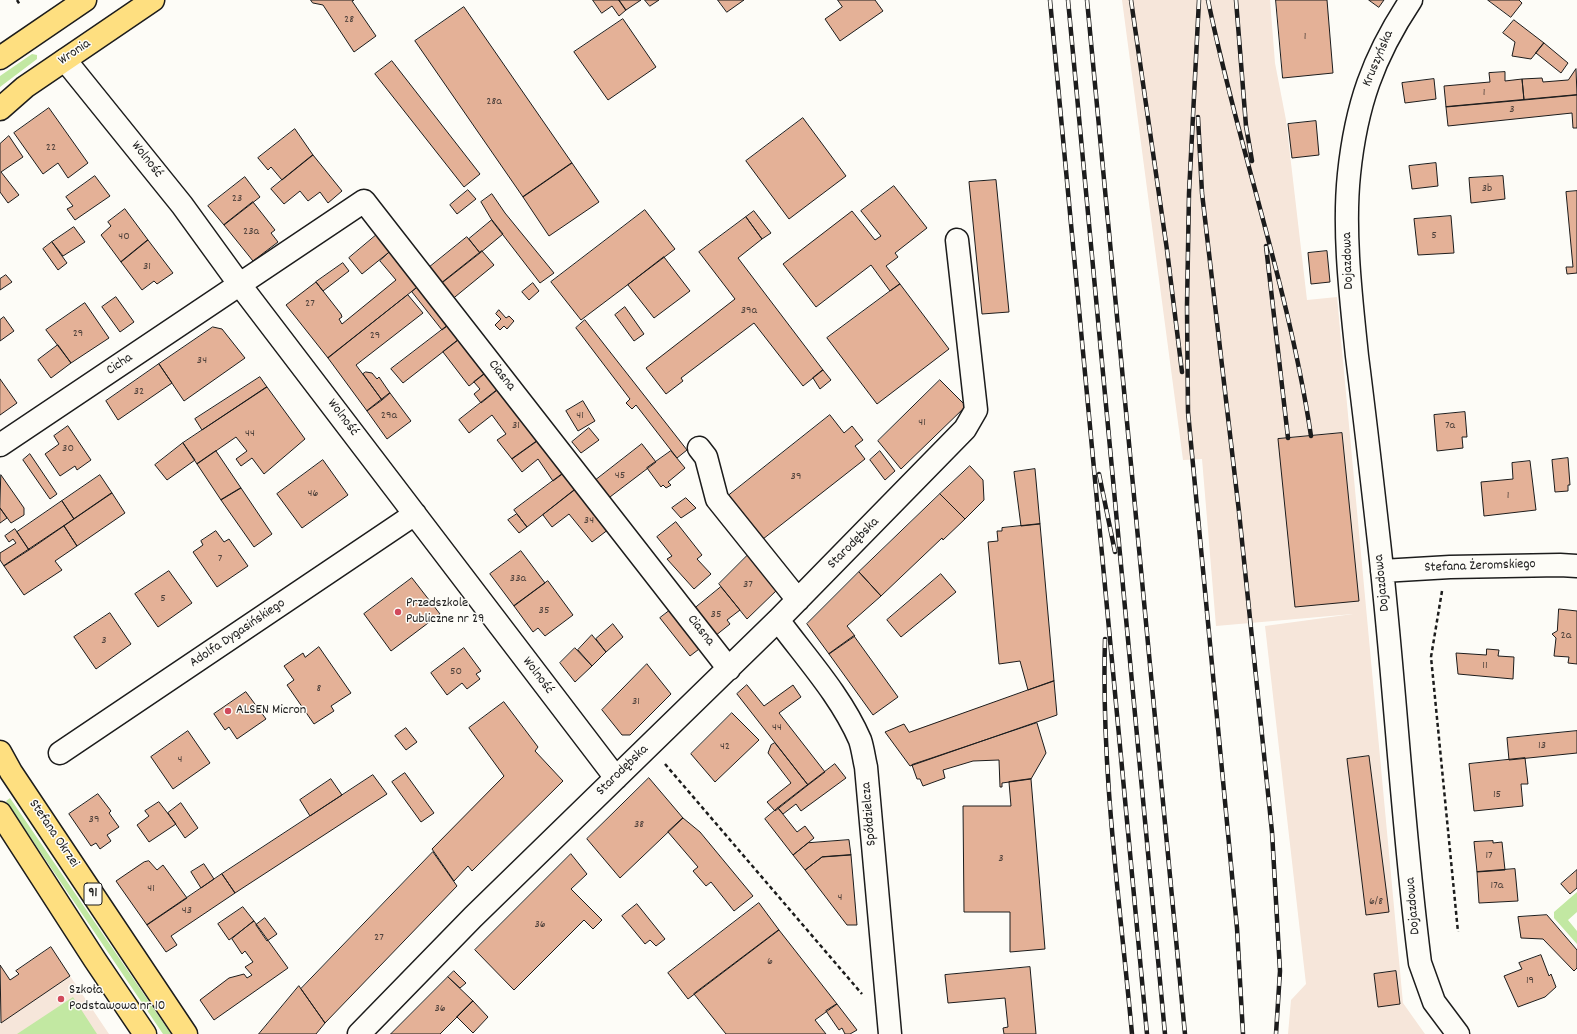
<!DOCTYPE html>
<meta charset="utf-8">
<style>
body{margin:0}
canvas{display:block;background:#fdfcf7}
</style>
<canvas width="1577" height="1034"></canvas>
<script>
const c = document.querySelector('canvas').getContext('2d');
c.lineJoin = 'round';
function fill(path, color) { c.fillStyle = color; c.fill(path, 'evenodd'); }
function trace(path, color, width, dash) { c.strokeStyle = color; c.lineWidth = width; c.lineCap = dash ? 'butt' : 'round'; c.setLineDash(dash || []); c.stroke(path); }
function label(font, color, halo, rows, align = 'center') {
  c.font = font + ' Dekko,sans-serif'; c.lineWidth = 3; c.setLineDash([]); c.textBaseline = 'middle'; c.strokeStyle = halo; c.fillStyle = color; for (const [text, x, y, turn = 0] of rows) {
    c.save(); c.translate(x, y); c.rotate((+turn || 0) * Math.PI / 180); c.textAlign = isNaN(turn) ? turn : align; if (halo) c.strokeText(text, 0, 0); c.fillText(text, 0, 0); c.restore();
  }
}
fill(new Path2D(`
 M1122 0H1270L1275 63 1286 120 1307 300 1337 297 1403 1003 1425 1034H1288L1291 1000 1306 984 1265 626 1353 614 1216 626 1202 459 1183 460Z
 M70 976 109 1034H0V1024Z`), '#f6e6da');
fill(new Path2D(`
 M32 54 37 55V59L0 87V76Z
 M10 798 171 1034H163L6 801Z
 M1577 892V912L1568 920 1577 931V944L1554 918V912Z
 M73 997 97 1034H17Z`), '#c2e8a2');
const building = new Path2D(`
 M311 0H354L352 1 376 36 354 52 323 5 313 3Z
 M593 0H619L626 10 619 16 612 6 602 13Z
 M619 0H641L626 10Z
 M645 0H659L650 6Z
 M718 0H744L727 12Z
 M838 0H875L883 11 840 41 825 19 842 7Z
 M1276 0H1327L1333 73 1283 78Z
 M1369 0H1384L1379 7Z
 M1488 0H1519L1522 3 1511 17Z
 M464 7 572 163 523 197 415 41Z
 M623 19 656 67 608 100 574 52Z
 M1514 20 1544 43 1531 59 1512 56 1515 42 1503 33Z
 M1544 43 1568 63 1561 73 1536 53Z
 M392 61 480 174 464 187 375 74Z
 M1576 69 1577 95 1524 100 1522 79 1542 78 1543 82 1568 80Z
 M1505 72V81L1522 79 1524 100 1446 107 1444 86 1490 82 1489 73Z
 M1434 79 1436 99 1405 103 1402 83Z
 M1577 95V128H1573L1572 113 1448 126 1446 107Z
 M49 108 88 163 68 178 58 163 43 174 14 133Z
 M803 118 846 176 789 219 746 161Z
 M1316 121 1319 155 1292 158 1288 124Z
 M295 129 313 155 282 180 271 167 268 170 258 158Z
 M9 136 23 157 1 172 19 195 8 203 0 192V144Z
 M313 155 342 191 328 203 320 192 308 201 300 191 284 204 271 189Z
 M572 163 599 202 549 236 523 197Z
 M1436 163 1438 186 1412 189 1409 166Z
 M95 176 110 196 75 220 67 209 73 206 66 197Z
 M1503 176 1505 199 1471 203 1469 178Z
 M245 177 260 197 224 225 208 206Z
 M996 180 1009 312 982 314 969 182Z
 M894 186 927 228 895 253 898 257 886 266 900 284 890 291 871 265 816 307 783 264 852 211 875 240 881 236 861 211Z
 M468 190 476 199 457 214 450 205Z
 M1577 191V273L1567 274 1566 267H1573L1566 192Z
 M492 194 505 213 554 273 540 283 493 222 481 202Z
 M253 202 275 230 271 233 278 242 253 261 224 225Z
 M125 209 148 240 121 262 101 235 111 226 108 222Z
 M645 210 675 249 581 320 551 282Z
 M754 211 771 233 762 239 746 217Z
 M1451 216 1454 253 1418 255 1414 219Z
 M746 217 762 239 738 258 823 370 803 386 754 323 681 378 683 381 666 394 646 368 735 299 699 252Z
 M492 220 503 234 480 253 469 239Z
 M74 227 85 242 63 256 52 242Z
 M380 232 393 249 362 274 349 258Z
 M467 237 480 253 438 286 426 270Z
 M148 240 173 273 157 284 154 281 142 290 121 262Z
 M52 242 67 263 58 270 43 249Z
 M393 249 421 284 328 358 286 305 316 282 341 314 342 317 339 319 342 324 396 280 380 261Z
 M482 251 494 265 450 301 438 286Z
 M1327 251 1330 282 1311 284 1308 253Z
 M664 257 690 291 654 318 628 285Z
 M343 263 349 271 323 291 316 282Z
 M6 275 12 282 0 290V279Z
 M533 283 539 291 529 300 522 292Z
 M421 284 451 323 442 330 412 292Z
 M900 284 949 349 877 404 827 338Z
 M408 295 423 313 356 365 382 400 367 411 328 358Z
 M116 297 134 322 120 332 102 307Z
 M85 303 109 338 71 363 46 330Z
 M625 307 644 334 634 341 615 315Z
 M499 310 506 318 509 316 514 321 507 329 504 326 500 330 495 325 501 319 496 314Z
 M4 317 14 331 0 341V320Z
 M585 320 687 450 677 458 636 405 632 409 626 403 630 399 576 328Z
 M451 323 462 337 403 383 391 369Z
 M213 327 222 329 245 358 184 401 159 364Z
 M462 337 488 371 469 386 443 352Z
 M58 345 71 363 51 378 38 360Z
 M159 364 172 383 118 420 106 401Z
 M823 370 831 380 820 389 813 378Z
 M488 371 501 387 481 403 474 394 480 389 474 382Z
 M366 372 372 373 377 379 379 377 390 393 382 400 363 374Z
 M260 377 267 387 202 430 195 419Z
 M0 379 17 403 0 415Z
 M940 380 966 406 901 469 878 441Z
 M267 387 305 439 264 474 252 458 241 466 236 459 247 451 236 437 197 464 183 443Z
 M501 387 540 439 512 459 497 440 506 434 492 415 469 433 459 420Z
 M390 393 411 421 387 439 367 411Z
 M583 401 595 421 578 431 566 411Z
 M1465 412 1467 437H1462L1463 448 1437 451 1434 415Z
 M830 415 844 433 852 426 863 440 855 446 865 459 763 539 748 520 744 524 728 496Z
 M68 426 91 460 77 470 75 466 60 476 45 454 59 444 54 436Z
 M589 428 599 440 581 453 572 442Z
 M1342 433 1359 601 1295 607 1278 439Z
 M540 439 565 472 553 481 538 459 522 472 512 459Z
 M183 443 195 460 167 480 155 465Z
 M642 444 656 462 606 500 592 483Z
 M216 451 241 488 221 500 197 464Z
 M671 451 685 468 668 482 671 485 666 488 663 485 661 487 647 468Z
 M880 451 895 471 885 480 870 460Z
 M30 454 57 494 50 499 23 460Z
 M1568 458 1570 485H1568V491L1555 492 1552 460Z
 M323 460 348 495 302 528 277 494Z
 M1530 461 1536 510 1484 516 1481 482 1513 479 1512 463Z
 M970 466 983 480 984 500 965 519 940 494Z
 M1035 469 1040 524 1021 526 1014 472Z
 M565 472 577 488 527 527 514 510Z
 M1 475 24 508V515L11 523 0 508Z
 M100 475 112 493 74 519 62 501Z
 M241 488 272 534 254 547 221 500Z
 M577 488 609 529 592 542 569 514 552 527 543 515Z
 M112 493 125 513 77 546 64 526Z
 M940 494 965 519 943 540 942 538 881 596 859 572Z
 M686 498 696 508 681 518 672 508Z
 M62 501 74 519 29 550 17 532Z
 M0 508 7 518 0 523Z
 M517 514 527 527 519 533 508 520Z
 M676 522 702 555 697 559 711 574 694 589 667 559 672 556 657 537Z
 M1040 524 1054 681 1028 690 1020 661 999 664 988 542 998 541 997 531H1002V528Z
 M64 526 77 546 55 561 62 570 24 595 4 566Z
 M15 529 29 550 4 566 0 560V553L16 543 13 539 9 542 5 536Z
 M216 531 224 542 229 539 248 566 217 587 193 552 203 545 201 541Z
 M521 551 545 583 514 606 490 574Z
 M751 552 779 588 747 619 719 584Z
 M169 571 192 603 158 627 135 594Z
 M859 572 881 596 847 626 855 636 829 654 807 624Z
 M941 574 956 592 901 637 887 620Z
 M412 578 440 614 391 651 364 614Z
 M548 581 573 615 545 636 538 628 533 632 514 606Z
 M721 587 740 610 727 620 730 624 715 636 694 609Z
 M673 608 703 646 690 656 660 618Z
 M1559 609 1577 611V664L1568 663 1569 657 1554 656 1556 638 1552 634 1557 631Z
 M110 613 131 644 96 669 74 637Z
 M613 624 623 637 606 652 596 639Z
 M592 635 606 652 592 666 578 650Z
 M854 636 898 697 873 715 829 654Z
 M319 647 351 693 331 706 334 711 314 724 287 685 294 680 284 666 303 653 305 657Z
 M464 648 481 671 476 674 480 679 467 689 462 683 447 695 431 673Z
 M575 648 592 666 575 682 560 663Z
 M1487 649 1499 650 1498 656 1514 657 1513 679 1458 674 1456 653 1486 655Z
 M647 664 671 694 630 735H622L602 710Z
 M1054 681 1057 715 910 766 885 732 904 724 909 732Z
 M747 685 764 706 793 685 801 697 779 713 825 772 808 785 737 694Z
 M246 692 266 719 237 739 229 727 225 730 214 714Z
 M504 702 538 747 535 751 563 781 472 871 468 866 454 881 432 849 504 776 469 728Z
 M732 713 759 740 715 782 691 754Z
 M1037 723 1046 753 1031 779 1002 783V787H1000L999 760 973 761 943 770 945 778 923 786 920 779H917L912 765Z
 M406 728 417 742 406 750 395 736Z
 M188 731 210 763 173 789 151 757Z
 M1577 731V753L1509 760 1507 738Z
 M775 743 808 785 775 811 767 802 791 783 768 753 771 745Z
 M1369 756 1389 912 1366 915 1347 759Z
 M1525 758 1528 784H1521L1523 806 1474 811 1469 764Z
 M835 764 846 778 801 811 796 804 783 814 778 808Z
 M405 773 434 813 421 822 392 782Z
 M373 775 387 794 235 893 222 874Z
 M649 778 683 818 620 878 587 839Z
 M331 779 342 795 310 816 300 800Z
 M1031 779 1045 949 1010 952V912H964L963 806H1011L1009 782Z
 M98 794 111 811 109 813 119 827 107 835 111 841 100 849 96 843 91 846 69 814Z
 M159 802 176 824 149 842 137 825 149 816 145 811Z
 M181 803 198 828 185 838 168 813Z
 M778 808 797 832 805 826 814 838 793 855 765 819Z
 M683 818 700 832 753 896 734 911 711 882 706 886 693 871 698 867 668 832Z
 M849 840 851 855 822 857 805 870 793 855 808 843Z
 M1493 841V843L1502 842 1505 870 1477 872 1474 842Z
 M433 852 457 886 325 1023 301 989Z
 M571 854 587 874 571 889 602 920 593 929 584 920 514 990 475 950Z
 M851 855 857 925H847L805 870 822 857Z
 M149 861 157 870 163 865 187 898 147 925 116 881 144 862Z
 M204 864 214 879 201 888 191 872Z
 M1515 869 1518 901 1479 903 1477 872Z
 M1577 870V888L1570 894 1561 884Z
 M222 874 235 893 171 936 177 945 166 952 147 925Z
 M759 903 779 930 688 999 668 973Z
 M637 904 665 939 656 946 650 940 645 944 622 916Z
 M243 907 254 921 229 940 218 924Z
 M1547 915 1577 950V968L1574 971 1543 939 1521 938 1518 917Z
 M265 918 277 934 267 941 256 925Z
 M254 921 288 968 214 1020 200 1000 229 978 244 974 247 978 252 975 245 967 253 962 245 951 242 954 232 939Z
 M779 930 837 1004 815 1020 826 1034H726L694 994Z
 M51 947 70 976 1 1023 0 965 10 980 19 974 16 971Z
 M1541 955 1549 976 1551 974 1556 987 1545 997 1518 1007 1504 976 1522 969 1519 963Z
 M1030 967 1036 1034H1004L1003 1028 1008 1027 1005 998 948 1003 945 975Z
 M454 971 466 983 460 988 448 977Z
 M1396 971 1400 1004 1378 1007 1374 974Z
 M448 977 473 1001 440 1034H391Z
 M299 986 325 1023 316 1034H259Z
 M473 1001 488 1017 473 1033 457 1017Z
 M837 1004 857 1030 850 1034H845L842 1028 839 1030 826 1011Z`);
fill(building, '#e4b197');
trace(building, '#1c1c1c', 1);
const minor = new Path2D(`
 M1411 0C1373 57 1356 106 1349 174 1343 232 1351 298 1357 356 1365 418 1372 480 1379 542 1395 682 1402 823 1420 963L1434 1002 1458 1034
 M65 60 182 205 240 285 616 778
 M0 445 364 201 729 669
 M699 448 706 457 717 499 798 600
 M1382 571 1450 567 1560 565 1577 566
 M778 620C806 658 841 696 860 740 863 749 864 759 866 767L890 1034
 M60 753 415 514
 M359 1034 473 917 778 620 965 429 976 410 957 240`);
const major = new Path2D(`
 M0 58 85 0
 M0 109 25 87 153 0
 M0 752 11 772 186 1034
 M0 813 95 960 145 1034`);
trace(minor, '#1c1c1c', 25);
trace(major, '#1c1c1c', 25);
trace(new Path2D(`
 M17 0 20 5
 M1442 591 1431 657 1458 932
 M665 764 862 994`), '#1c1c1c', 2.5, [4, 3]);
trace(minor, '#fdfcf7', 22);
trace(major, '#fedf80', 22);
const rail = new Path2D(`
 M1050 0 1147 1034
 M1068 0 1165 1034
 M1087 0 1185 1034
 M1131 0 1167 250 1182 372
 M1199 0 1189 193 1187 306 1188 412 1237 928 1243 1034
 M1208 0C1238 147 1289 288 1311 436
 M1236 0 1246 126 1252 161
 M1198 117 1202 193 1239 512 1272 832 1280 971 1276 1034
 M1266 246 1288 438
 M1099 474 1115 552
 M1105 639C1101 771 1120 903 1132 1034`);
trace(rail, '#1c1c1c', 4.5);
trace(rail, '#fdfcf7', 3, [9]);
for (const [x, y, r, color] of [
 [398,612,4,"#d1495b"],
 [228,711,4,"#d1495b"],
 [61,999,4,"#d1495b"]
]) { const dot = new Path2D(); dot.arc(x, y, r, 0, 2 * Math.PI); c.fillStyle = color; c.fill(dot); trace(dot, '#fdfcf7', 1.5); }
label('12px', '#4e413b', null, [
 ["28",349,20],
 ["1",1305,37],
 ["1",1484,93],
 ["28a",494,102],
 ["3",1512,110],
 ["22",51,148],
 ["3b",1487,189],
 ["23",237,199],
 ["23a",251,232],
 ["5",1434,236],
 ["40",124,237],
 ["31",147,267],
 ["27",310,304],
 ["39a",749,311],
 ["29",78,334],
 ["29",375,336],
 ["34",202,361],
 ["32",139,392],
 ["29a",389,416],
 ["41",580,416],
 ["41",922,423],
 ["31",516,426],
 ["7a",1450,426],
 ["44",250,434],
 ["30",68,449],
 ["45",620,476],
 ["39",796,477],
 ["46",313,494],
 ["1",1508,496],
 ["34",589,521],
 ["7",220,559],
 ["33a",518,579],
 ["37",748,585],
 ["5",163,599],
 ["35",544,611],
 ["35",716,615],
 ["2a",1566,636],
 ["3",104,641],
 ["11",1485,666],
 ["50",456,672],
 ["8",319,689],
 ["31",636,702],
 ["44",777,728],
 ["13",1542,746],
 ["42",725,747],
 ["4",180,760],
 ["15",1497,795],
 ["39",94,820],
 ["38",639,825],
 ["17",1489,856],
 ["3",1001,859],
 ["17a",1497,886],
 ["41",151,889],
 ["4",840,898],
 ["6/8",1376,902],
 ["43",187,911],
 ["36",540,925],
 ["27",379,938],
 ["6",770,962],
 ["19",1530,981],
 ["36",440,1009]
]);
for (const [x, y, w] of [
 [93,894,18]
]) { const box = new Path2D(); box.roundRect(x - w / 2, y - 11, w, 22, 3); c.fillStyle = '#fdfcf7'; c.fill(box); trace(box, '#1c1c1c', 1); }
label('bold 13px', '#1c1c1c', null, [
 ["91",93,894]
]);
label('14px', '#1c1c1c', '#fdfcf7', [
 ["Wronia",75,53,-34],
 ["Kruszyńska",1379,59,-67],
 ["Wolność",146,160,52],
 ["Dojazdowa",1349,261,-92],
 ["Cicha",120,365,-34],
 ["Ciasna",501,376,52],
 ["Wolność",342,418,53],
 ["Starodębska",854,544,-45],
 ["Stefana Żeromskiego",1480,567,-2],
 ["Dojazdowa",1383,583,-96],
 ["Ciasna",700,631,52],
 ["Adolfa Dygasińskiego",238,634,-34],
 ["Wolność",537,676,53],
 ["Starodębska",623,771,-44],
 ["Spółdzielcza",870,814,-95],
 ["Stefana Okrzei",53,834,56],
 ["Dojazdowa",1414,906,-95]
]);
label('14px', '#1c1c1c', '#fdfcf7', [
 ["Przedszkole",406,604],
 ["Publiczne nr 29",406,620],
 ["ALSEN Micron",236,711],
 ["Szkoła",69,991],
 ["Podstawowa nr 10",69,1007]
], 'left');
</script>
